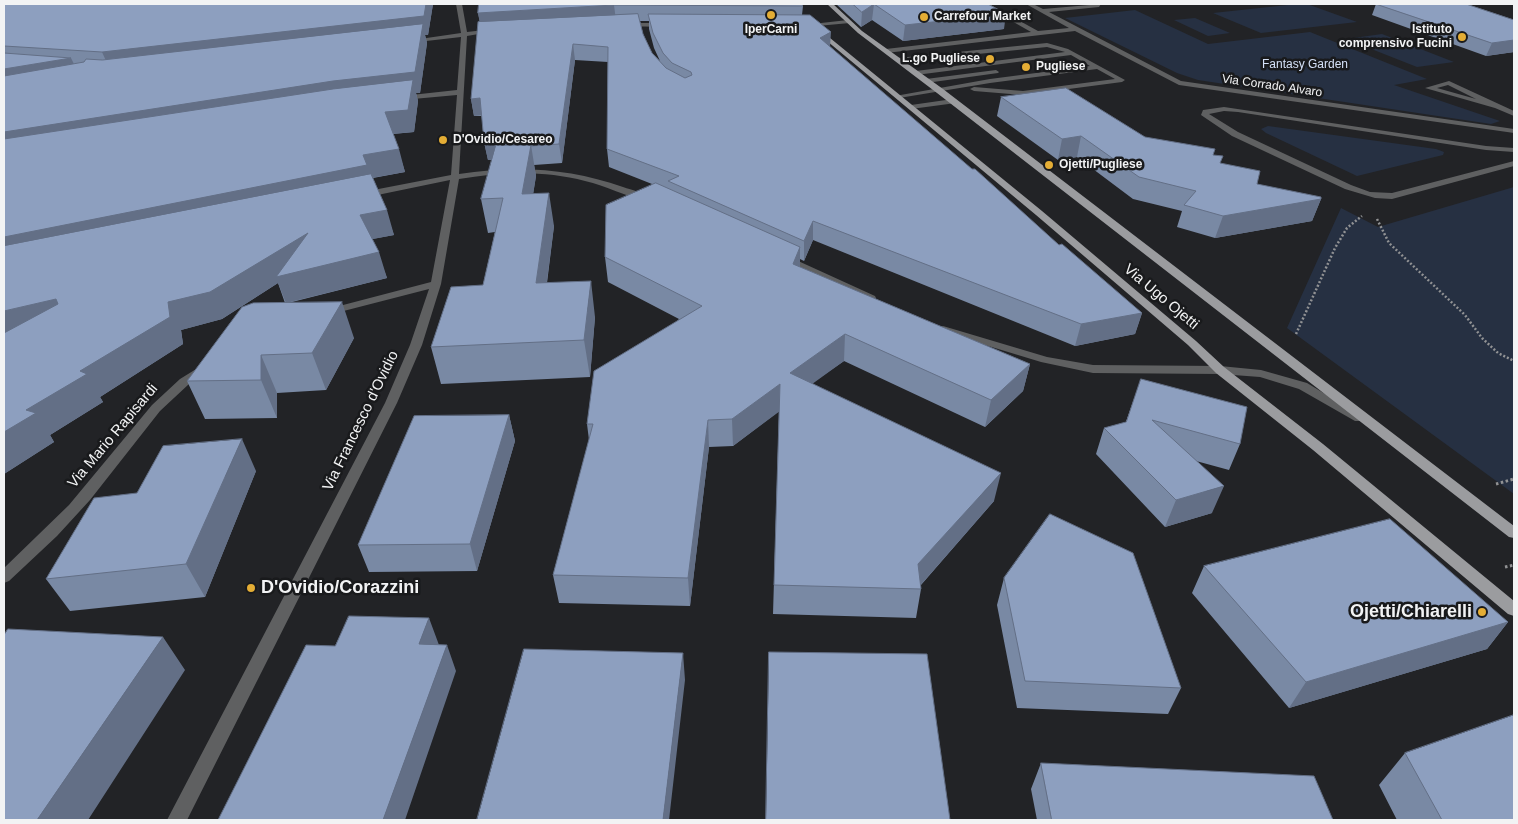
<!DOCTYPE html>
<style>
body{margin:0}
#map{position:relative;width:1518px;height:824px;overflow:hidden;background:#222326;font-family:Helvetica,sans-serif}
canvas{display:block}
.frame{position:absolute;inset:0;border:5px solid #f2f3f4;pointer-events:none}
</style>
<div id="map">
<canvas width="1518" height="824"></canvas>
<div class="frame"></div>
</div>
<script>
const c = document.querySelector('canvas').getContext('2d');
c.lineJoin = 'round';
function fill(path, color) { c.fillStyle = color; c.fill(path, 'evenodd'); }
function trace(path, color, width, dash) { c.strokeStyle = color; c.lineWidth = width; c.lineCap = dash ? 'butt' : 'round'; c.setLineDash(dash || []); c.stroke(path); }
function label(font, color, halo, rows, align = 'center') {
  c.font = font + ' Helvetica,sans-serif'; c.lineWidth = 5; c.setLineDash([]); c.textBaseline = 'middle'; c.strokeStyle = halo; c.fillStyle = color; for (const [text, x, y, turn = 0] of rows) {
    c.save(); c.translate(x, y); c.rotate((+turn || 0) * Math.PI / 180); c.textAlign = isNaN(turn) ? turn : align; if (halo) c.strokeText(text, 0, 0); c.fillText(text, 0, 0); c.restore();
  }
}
fill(new Path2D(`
 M1297 4H1307L1357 22 1261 33 1213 13Z
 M1135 10 1208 44 1310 32 1427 79 1394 85 1500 121 1491 124 1198 80 1177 73 1065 18Z
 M1195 18 1230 33 1208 36 1174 20Z
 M1382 34 1454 62 1417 67 1346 39Z
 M1268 126 1436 149 1444 152 1443 155 1357 176 1266 133 1261 129Z
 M1514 187V494L1287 328 1341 208 1378 227Z`), '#263042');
trace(new Path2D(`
 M1377 219 1389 243 1465 315 1482 338 1498 353 1514 361
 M1296 334 1335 248 1347 228 1362 216`), '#919294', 2.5, [2, 2]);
trace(new Path2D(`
 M1496 484 1514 479
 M1505 567 1514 565`), '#919294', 3, [2.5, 2.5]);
fill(new Path2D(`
 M456 4H462L467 32 493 29 496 31 467 36 459 174C516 165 570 168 623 187 632 190 645 193 651 199L647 202C626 196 606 186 585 181 544 170 500 172 459 179L441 284 422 345 397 403 187 820H167L385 403 410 345 429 289 328 315 323 312 324 310 431 282 450 180 363 198 359 195 363 192 451 175 457 95 402 100 398 98 402 96 457 90 461 37 409 43 406 41 461 33Z
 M982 4H989L1038 31 1069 28 1026 4H1033L1043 9 1101 4 1099 7 1049 12 1181 81 1514 129V133L1179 85 1075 31 886 53 883 51 886 49 1031 32Z
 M848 20 850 23 806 27 803 25Z
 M623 23H666L669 25 666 27 621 26Z
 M1047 43 1068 49 1125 80 1122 82 1023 95 974 91 970 89 974 87 1023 91 1115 79 1097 69 990 83 899 98 895 96 990 79 1090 66 1071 55 916 75 913 73 916 71 1065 52 1047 47 898 62 895 60 898 58Z
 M996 70 999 72 998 73 926 83 922 81 926 79Z
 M1449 81 1514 111V116L1495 108 1425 88ZM1448 85 1476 99 1437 88Z
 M953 99 957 101 956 103 911 109 907 107 911 105Z
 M1224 107 1486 146 1514 148V152L1486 150 1238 112 1224 111 1209 114 1238 132 1351 185 1370 192 1392 193 1514 161V166L1392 199 1375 198 1345 189 1232 136 1201 115 1203 110Z
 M785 255 875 296 876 298 875 300H867L781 260 780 258Z
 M943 326 1047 357 1093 365 1220 366 1261 370 1307 383 1365 418 1363 421H1355L1299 389 1260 377 1220 374 1093 373 1041 362 939 331 937 329Z
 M201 366 205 367 207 370 205 373 189 384 160 411 90 500 57 536 9 581 4 583V568L69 505 152 405 180 379Z`), '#5f6061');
fill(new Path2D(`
 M827 4H833L862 31 943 89 1514 526V538L1509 537 937 93 858 33Z
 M815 29H819L1042 211 1196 341 1224 367 1323 444 1514 601V616L1508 614 1313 450 1216 373 1188 345 1036 215 815 31Z`), '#9b9c9f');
fill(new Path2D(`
 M4 4H433L428 35H425L427 43 420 93H416L418 101 414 132 393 134 405 172 373 178 394 235 372 239 387 278 288 303 354 338 326 390 277 393V418L205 419 187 381 285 303 278 283 222 319 181 330 183 344 100 397 103 402 50 435 54 442 4 474Z
 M479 4 803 6 802 15 830 47 1059 245 1142 313 1135 334 1075 346 813 240 804 261 800 259V267L1030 364 1023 391 985 427 844 361 812 383 994 501 921 585V589L916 618 773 614 779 411 733 446 709 447 690 606 559 603 553 575 589 440 587 424 679 319 608 282 605 257 652 184 609 167 607 149 608 62 575 60 562 163 534 165 536 176 533 194 554 226 547 283 595 317 590 377 441 384 431 347 483 285 495 232 488 233 481 199 492 160H488L484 142 482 116H474L471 99 480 22 478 13ZM640 21H649V29L654 48 660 61 652 53 643 34Z
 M836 4H988L1004 29 903 41 872 20 861 27Z
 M1376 4H1466L1514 20V52L1486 56 1372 15Z
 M1001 97 1145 137 1214 155 1220 163 1257 184 1321 199 1312 221 1215 238 1177 227 1182 211 1133 199 1077 157 1058 160 997 116Z
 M1141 379 1240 444 1229 470 1196 461 1212 513 1165 527 1096 454 1104 428 1126 422Z
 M509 415 515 441 477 571 369 572 358 545Z
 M256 471 205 597 70 611 46 579 137 493Z
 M1204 566 1508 622 1487 649 1289 708 1192 593Z
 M1004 578 1181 688 1168 714 1017 708 997 605Z
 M1405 753 1514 820H1397L1379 785Z
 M1041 763 1333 820H1037L1031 789Z`), '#7989a4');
fill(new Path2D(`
 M426 4H433L428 35H425L427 43 420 93H416L418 101 414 132 391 134 385 112 411 94 4 157V132L111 72 102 52Z
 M874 4 872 20 861 27 862 12Z
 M614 5 616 21 481 30 478 13Z
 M1006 14 1004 29 903 41 905 25Z
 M831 32 830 47 820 38Z
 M1514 40V52L1486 56 1492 43Z
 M573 44 575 60 562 163 559 144Z
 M71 58 81 78 4 91V69Z
 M480 98 483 115 474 116 471 99Z
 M1081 136 1077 157 1058 160 1062 139Z
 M502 140V159L488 160 484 142Z
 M531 145 536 176 528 227 522 194Z
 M399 149 405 172 371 178 4 266V237L363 155Z
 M549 193 554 226 542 319 536 283Z
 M1321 199 1312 221 1215 238 1223 216Z
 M387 210 394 235 368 240 360 215Z
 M813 221V240L804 261V241Z
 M308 233 379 252 387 278 286 303 278 283 222 319 181 330 183 344 100 397 103 402 50 435 54 442 4 474V432L26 410 80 371 168 302Z
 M800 247V271L793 264Z
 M591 281 595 317 590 377 584 340Z
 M56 299 71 326 4 343V311Z
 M342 302 354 338 326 390 312 353Z
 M1142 313 1135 334 1075 346 1081 324Z
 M845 334 844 361 790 400V373Z
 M261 355 277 393V418L261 380Z
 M1030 364 1023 391 985 427 991 400Z
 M780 384V411L733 446 732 419Z
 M509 415 515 441 477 571 470 544Z
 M708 420 709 447 690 606 688 578Z
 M242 439 256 471 205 597 186 564Z
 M1001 473 994 501 917 589 918 564Z
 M1224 486 1212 513 1165 527 1176 500Z
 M429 618 439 645 419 644Z
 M1508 622 1487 649 1289 708 1306 682Z
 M163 637 185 670 88 820H37Z
 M447 645 456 671 405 820H383Z
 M683 653 685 680 669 820H663Z`), '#636f86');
const building = new Path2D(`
 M4 4H426L424 16 102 52 4 46Z
 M479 4H801L803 6 614 5 478 13Z
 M853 4H988L1006 14 905 25 874 4 862 12Z
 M1376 4H1466L1514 20V40L1492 43Z
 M638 14 643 34 652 53 666 68 685 78 692 75 691 72 672 63 663 53 653 33 648 14 810 15 831 32 820 38 972 169H975L1059 245 1062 244 1142 313 1081 324 813 221 804 241 668 181 679 176 607 149 608 47 573 44 559 144 531 146V145H501L502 140 484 142 480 98 471 99 478 22Z
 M423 24 415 72 333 81 4 132V76L84 62 86 59 102 60Z
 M4 53 71 58 4 69Z
 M413 80 408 110 385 112 399 149 363 155 367 165 4 237V139L333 89Z
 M1066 88 1145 137 1215 149 1213 155 1223 156 1220 163 1260 171 1257 184 1321 197V199L1223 216 1184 205 1196 191 1139 177 1081 136 1062 139 1001 97Z
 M496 145H531L522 194 549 193 536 283 591 281 584 340 431 347 451 287 483 285 503 198 481 199Z
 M371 174 387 210 360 215 379 252 276 277 308 233 210 292 168 302 170 317 80 371 87 374 26 410 36 413 4 432V333L58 304 56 299 4 311V246Z
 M656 183 800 247 793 264 1030 364 991 400 845 334 790 373 1001 473 918 564 921 589 774 585 780 384 732 419 708 420 688 578 553 575 593 424H587L594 371 702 306 605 257 606 205Z
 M342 302 312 353 261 355V380L187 381 242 307 253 303Z
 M1141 379 1247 407 1240 444 1152 420 1224 486 1176 500 1104 428 1126 422Z
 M509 415 470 544 358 545 414 416Z
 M242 439 186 564 46 579 94 498 137 493 163 446Z
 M1050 514 1133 553 1181 688 1025 681 1004 578Z
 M1390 519 1508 622 1306 682 1204 566Z
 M349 616 429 618 419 644 447 645 383 820H218L306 645 335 646Z
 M8 629 163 637 37 820H4V635Z
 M524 649 683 653 663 820H477Z
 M769 652 927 654 950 820H766Z
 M1514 715V820H1442L1405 753Z
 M1041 763 1314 776 1333 820H1052Z`);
fill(building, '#8d9fbf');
trace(building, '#636f86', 1);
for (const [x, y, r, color] of [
 [771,15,5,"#e4ad35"],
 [924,17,5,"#e4ad35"],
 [1462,37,5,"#e4ad35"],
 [990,59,5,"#e4ad35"],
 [1026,67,5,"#e4ad35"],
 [443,140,5,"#e4ad35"],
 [1049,165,5,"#e4ad35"],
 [251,588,5,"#e4ad35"],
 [1482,612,5,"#e4ad35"]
]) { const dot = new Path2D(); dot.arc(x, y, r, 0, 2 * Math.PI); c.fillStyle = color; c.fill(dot); trace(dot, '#191a1c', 2); }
label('bold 12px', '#f2f3f4', '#191a1c', [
 ["Carrefour Market",934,17],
 ["IperCarni",771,30,"center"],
 ["Istituto",1452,30,"right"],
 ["comprensivo Fucini",1452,44,"right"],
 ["L.go Pugliese",980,59,"right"],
 ["Pugliese",1036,67],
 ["D'Ovidio/Cesareo",453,140],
 ["Ojetti/Pugliese",1059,165]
], 'left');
label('12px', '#d4e0f6', '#191a1c', [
 ["Fantasy Garden",1305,65]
]);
label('12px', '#f2f3f4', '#191a1c', [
 ["Via Corrado Alvaro",1272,86,8]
]);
label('15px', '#f2f3f4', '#191a1c', [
 ["Via Ugo Ojetti",1161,297,40],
 ["Via Francesco d'Ovidio",361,421,-64],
 ["Via Mario Rapisardi",113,436,-50]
]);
label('bold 18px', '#f2f3f4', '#191a1c', [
 ["D'Ovidio/Corazzini",261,588],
 ["Ojetti/Chiarelli",1472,612,"right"]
], 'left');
</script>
